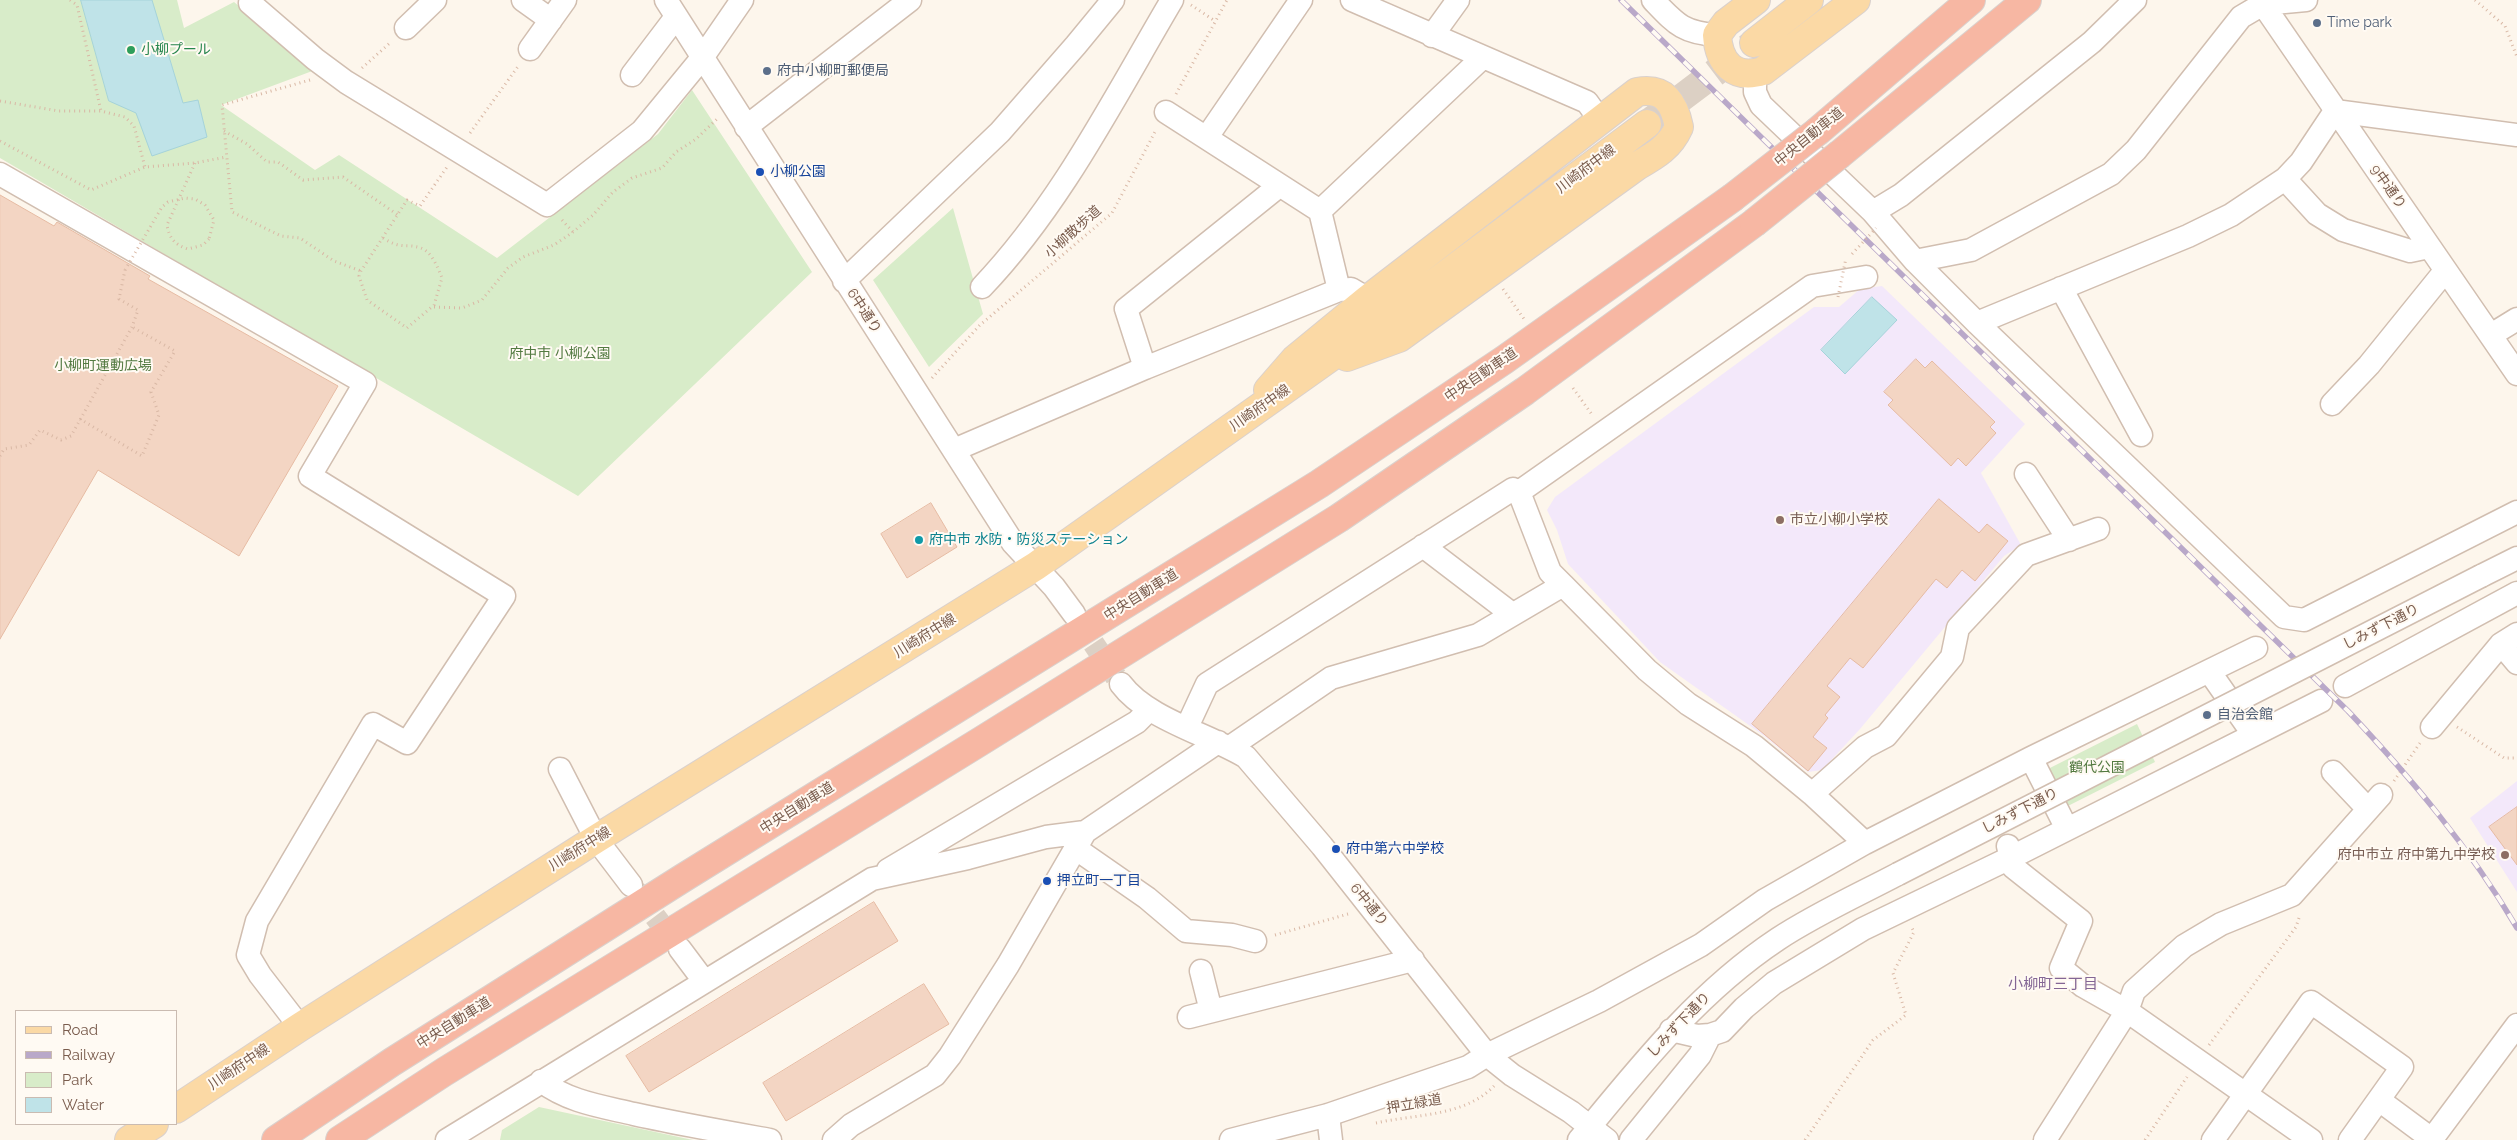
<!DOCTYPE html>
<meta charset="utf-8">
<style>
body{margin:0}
#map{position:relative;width:2517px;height:1140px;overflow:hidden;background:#fdf6ec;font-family:Raleway,sans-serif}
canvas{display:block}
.legend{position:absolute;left:15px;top:1010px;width:162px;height:115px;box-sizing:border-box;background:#fffaf3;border:1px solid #cabbb1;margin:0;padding:6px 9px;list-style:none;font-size:15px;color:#7a5c4d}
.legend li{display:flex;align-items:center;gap:10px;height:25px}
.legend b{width:25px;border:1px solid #cabbb1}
</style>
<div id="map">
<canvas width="2517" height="1140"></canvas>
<ul class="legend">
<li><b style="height:6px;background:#fbd9a5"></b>Road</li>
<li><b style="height:6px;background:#b9a8c9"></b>Railway</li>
<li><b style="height:14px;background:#d8ecc9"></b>Park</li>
<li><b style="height:14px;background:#bfe3e8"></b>Water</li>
</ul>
</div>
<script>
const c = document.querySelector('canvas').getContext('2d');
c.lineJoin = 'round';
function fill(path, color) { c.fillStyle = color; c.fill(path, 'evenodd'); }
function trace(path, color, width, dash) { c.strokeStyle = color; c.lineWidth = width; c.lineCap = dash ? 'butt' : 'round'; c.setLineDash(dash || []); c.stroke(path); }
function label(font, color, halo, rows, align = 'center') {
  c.font = font + ' Raleway,"Noto Sans JP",sans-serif'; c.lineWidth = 4; c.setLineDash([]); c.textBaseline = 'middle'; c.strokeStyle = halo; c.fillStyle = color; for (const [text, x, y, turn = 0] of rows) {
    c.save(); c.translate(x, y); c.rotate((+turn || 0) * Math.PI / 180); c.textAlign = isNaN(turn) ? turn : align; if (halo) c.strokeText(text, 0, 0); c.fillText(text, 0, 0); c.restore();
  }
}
fill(new Path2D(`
 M1882 286 2025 424 1981 473 2021 545 2004 556 1860 729 1822 770 1808 772 1763 735 1660 662 1568 564 1557 530 1547 510 1555 497 1814 307H1839L1860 289Z
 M2517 781V892L2470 818Z`), '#f3e8fa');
fill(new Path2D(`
 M0 0H177L184 28 234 2 315 70 221 105 315 170 339 155 497 258 658 134 692 90 812 272 578 496 0 158Z
 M953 208 983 314 929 367 873 280Z
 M2137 724 2155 762 2056 812 2038 774Z
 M539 1107 674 1136 693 1140H500L502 1130Z`), '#d8ecc9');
const water = new Path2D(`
 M81 0H152L183 103 198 100 207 137 152 156 136 113 109 101Z
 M1872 297 1897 320 1845 374 1821 350Z`);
fill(water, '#bfe3e8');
trace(water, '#a5d3da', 1);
const building = new Path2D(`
 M0 195 54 226 57 222 150 276 148 279 338 386 239 556 98 470 0 639Z
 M1916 359 1925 368 1932 361 1995 422 1990 427 1996 433 1966 466 1958 458 1951 466 1888 405 1893 400 1884 392Z
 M1939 499 1979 533 1987 524 2008 541 1975 581 1962 570 1947 588 1936 579 1863 668 1850 658 1827 686 1840 697 1825 715 1828 718 1813 737 1827 748 1808 771 1752 724Z
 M931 503 957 547 907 578 881 534Z
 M2517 807V865L2489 827Z
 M874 902 898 941 649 1092 626 1056Z
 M924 984 949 1024 786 1121 763 1083Z`);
fill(building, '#f3d5c3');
trace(building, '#e6bba3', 1);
trace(new Path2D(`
 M1075 616 1116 677
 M635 890 679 948`), '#dcd0c4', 22, [22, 11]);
trace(new Path2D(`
 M1647 124 1754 43`), '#dcd0c4', 28, [28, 14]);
const minor = new Path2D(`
 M523 0 551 20
 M666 0 1013 543 1054 587 1074 614
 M1352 0 1587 102 1600 120
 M1653 0C1676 24 1683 33 1717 35
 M2260 0 2517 374
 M250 3 315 59 346 82 547 205 642 131 702 58 742 0
 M406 28 435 0
 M1432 36 1458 0
 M530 49 565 0
 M1755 73V92L1761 105 1873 212 1915 261 1977 323 2284 617 2304 620 2517 512
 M632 75 676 17
 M1166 112 1320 211 1339 290
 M746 127 910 0
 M1207 137 1301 0
 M0 174 365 383 310 476 504 596 407 743 373 724 257 921 248 955 260 975 300 1027
 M2285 179 2317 214 2343 230 2410 251 2429 247
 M1320 211 1482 58
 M1873 212 1901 195 2092 42 2135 0
 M1915 261 1971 250 2111 174 2136 150 2241 17 2263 4 2306 0
 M844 281 1000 132 1076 45 1113 0
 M982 287C1061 204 1114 98 1172 0
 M2061 288 2141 435
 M1977 323 2188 236 2231 215 2285 179 2301 162 2335 111 2517 135
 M2491 335 2517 319
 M1145 368 1126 309 1279 186
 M2332 404 2369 365 2445 271
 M954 450 1145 368 1339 290 1351 289 1368 299
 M2026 474 2069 540
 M1423 546 1512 614
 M2481 576 2517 558
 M1563 585 1647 670 1688 704 1754 746 1812 794 1865 843 2031 758 2256 648
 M2501 644 2517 663
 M2209 671 2253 734
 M1121 684C1147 719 1208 734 1246 757L1322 846 1487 1055 1512 1075 1571 1112 1607 1140
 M2345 686 2517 593
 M1187 727 1207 684 1513 489 1519 492
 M2432 727 2501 644 2517 634
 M1230 747 1331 678 1478 635 1563 585 1550 572 1519 492 1812 286 1866 277
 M2031 758 2067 829
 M560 769 596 839 631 885
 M2333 772 2367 808
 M1812 794 1865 747 1886 736 1952 657 1958 628 2026 555 2098 529
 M2008 846 2013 867 2081 921 2061 968 2083 986 2127 1011 2311 1140
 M1075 848 1147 898 1186 931 1232 935 1255 941
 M888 870 1137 722 1149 710
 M680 949 704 981
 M1201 971 1211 1011
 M1189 1017 1413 960
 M1671 1030 1697 1036 1710 1035 1722 1031 1744 1008 1774 983 1863 929 2012 857 2321 701
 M541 1081C569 1102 600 1106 634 1114 679 1124 725 1132 770 1140
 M2379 1100 2433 1140
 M1328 1115 1331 1140
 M2432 1139 2517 1025
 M447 1140 872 879 968 858 1046 837 1085 832
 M834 1140 851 1125 935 1075 950 1056 1008 965 1085 832 1218 742
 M1231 1140 1328 1115 1468 1067 1487 1055 1599 1001 1701 945 1765 900 1865 843
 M1579 1140C1639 1067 1698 992 1778 939 1816 914 1858 895 1898 874
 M1631 1140 1700 1055 1710 1035
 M2045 1140 2127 1011 2134 991 2184 946 2221 924 2292 895 2381 795
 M2213 1140 2311 1002 2402 1067 2350 1140`);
const major = new Path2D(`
 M1756 0 1726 23 1717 35C1719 63 1734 80 1763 71L1856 0
 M1754 43 1809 0
 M1268 390 1295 359 1368 299 1637 92C1664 87 1674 102 1679 127 1670 147 1656 155 1637 166L1399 338 1347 357
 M176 1109 300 1027 596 839 1036 566 1428 288 1647 124
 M129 1140 154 1124`);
const highway = new Path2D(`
 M1818 131 1971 0
 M1840 154 2027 0
 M276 1140 392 1062 683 878 1319 484 1504 360 1732 198
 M340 1140 444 1072 981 741 1339 518 1525 391 1754 223`);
trace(minor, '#d1beb0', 25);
trace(major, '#dad1cd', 30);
trace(highway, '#dad1cd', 30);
trace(new Path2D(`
 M70 0 77 5 101 111
 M2475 0 2505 26 2517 57
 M1191 5 1215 21
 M362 68 391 42
 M310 80 222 105 232 212 281 236 300 238 334 261 361 271
 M1176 94 1227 0
 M0 101 59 111H101L125 117 134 126 145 167
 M224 131 247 144 267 162H278L303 180 343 177 398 215
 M470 133 519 65
 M0 141 91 190 145 167 195 163 226 157
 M195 163 167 225C169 238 175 245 188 249L203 245 209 239
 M562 220 573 232
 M383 238C402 250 406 243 421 248 432 252 438 268 442 278L434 305 407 328 367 300 359 276 361 271 407 200 420 206 447 167
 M1503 289 1524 319
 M434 307 462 308 482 300 508 268 523 257 554 245 573 232 593 215 613 192 632 178 662 168 676 152 696 139 718 118
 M932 378 980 325 1112 213 1156 130
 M1573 388 1593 416
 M80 419 142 456 159 415 151 392 175 351 132 327
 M0 456 4 449 29 445 40 430 61 440 71 436 132 327 138 310 119 299 125 270
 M2457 727 2504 758H2517
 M2394 781 2420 743
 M1275 935 1348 914
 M2209 1045 2296 927 2300 915
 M1376 1123C1415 1114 1464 1117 1494 1086
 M1805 1140 1873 1040 1906 1015 1893 973 1914 932 1912 928
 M2145 1140 2187 1077`), '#d9b8a5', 3, [1, 4]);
trace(minor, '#fff', 22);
trace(major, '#fbd9a5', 28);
trace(highway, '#f7b7a3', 28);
const rail = new Path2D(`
 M1621 0 2348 711C2411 778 2470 848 2517 928`);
trace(rail, '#b9a8c9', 5.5);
trace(rail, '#fffaf3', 4, [11]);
const minorBridge = new Path2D(`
 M1898 874 2481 576`);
const highwayBridge = new Path2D(`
 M1732 198 1818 131
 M1754 223 1840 154`);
trace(minorBridge, '#d1beb0', 25, []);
trace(highwayBridge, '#dad1cd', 30, []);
trace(new Path2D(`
 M1852 254 1876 228
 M125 270 162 207 168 202 185 198 195 199 205 205 214 220 209 239
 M1838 297 1846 258`), '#d9b8a5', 3, [1, 4]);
trace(minorBridge, '#fff', 22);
trace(highwayBridge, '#f7b7a3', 28);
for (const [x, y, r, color] of [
 [2317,23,5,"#5c6f8a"],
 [131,50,5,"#2e9e5b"],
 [767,71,5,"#5c6f8a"],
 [760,172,5,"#1a4fb4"],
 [1780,520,5,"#8d6e63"],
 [919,540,5,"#0f9aa8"],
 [2207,715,5,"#5c6f8a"],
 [1336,849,5,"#1a4fb4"],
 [2505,855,5,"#8d6e63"],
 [1047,881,5,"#1a4fb4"]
]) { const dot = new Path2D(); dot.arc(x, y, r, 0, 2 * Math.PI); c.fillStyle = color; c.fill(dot); trace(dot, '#fffaf3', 2); }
label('14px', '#4e5e75', '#fffaf3', [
 ["Time park",2327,23],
 ["府中小柳町郵便局",777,71],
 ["自治会館",2217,715]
], 'left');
label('14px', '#27864d', '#fffaf3', [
 ["小柳プール",141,50]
], 'left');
label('14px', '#7a5c4d', '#fffaf3', [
 ["中央自動車道",1809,137,-39],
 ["川崎府中線",1586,169,-37],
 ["9中通り",2388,187,55],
 ["小柳散歩道",1073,232,-42],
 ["6中通り",864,311,57],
 ["中央自動車道",1481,375,-34],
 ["川崎府中線",1260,408,-35],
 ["中央自動車道",1141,595,-32],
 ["しみず下通り",2381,627,-27],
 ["川崎府中線",925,636,-32],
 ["中央自動車道",797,808,-32],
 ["しみず下通り",2020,811,-27],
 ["川崎府中線",580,849,-32],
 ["6中通り",1369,905,51],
 ["中央自動車道",454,1023,-32],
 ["しみず下通り",1679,1025,-46],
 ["川崎府中線",239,1067,-34],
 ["押立緑道",1414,1104,-10]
]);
label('14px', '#164399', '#fffaf3', [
 ["小柳公園",770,172],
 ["府中第六中学校",1346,849],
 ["押立町一丁目",1057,881]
], 'left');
label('14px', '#537a41', '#fffaf3', [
 ["府中市 小柳公園",560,354],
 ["小柳町運動広場",103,366],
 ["鶴代公園",2097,768]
]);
label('14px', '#785e54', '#fffaf3', [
 ["市立小柳小学校",1790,520],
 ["府中市立 府中第九中学校",2495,855,"right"]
], 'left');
label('14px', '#0d838f', '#fffaf3', [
 ["府中市 水防・防災ステーション",929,540]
], 'left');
label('15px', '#846695', '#fffaf3', [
 ["小柳町三丁目",2053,984]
]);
</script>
